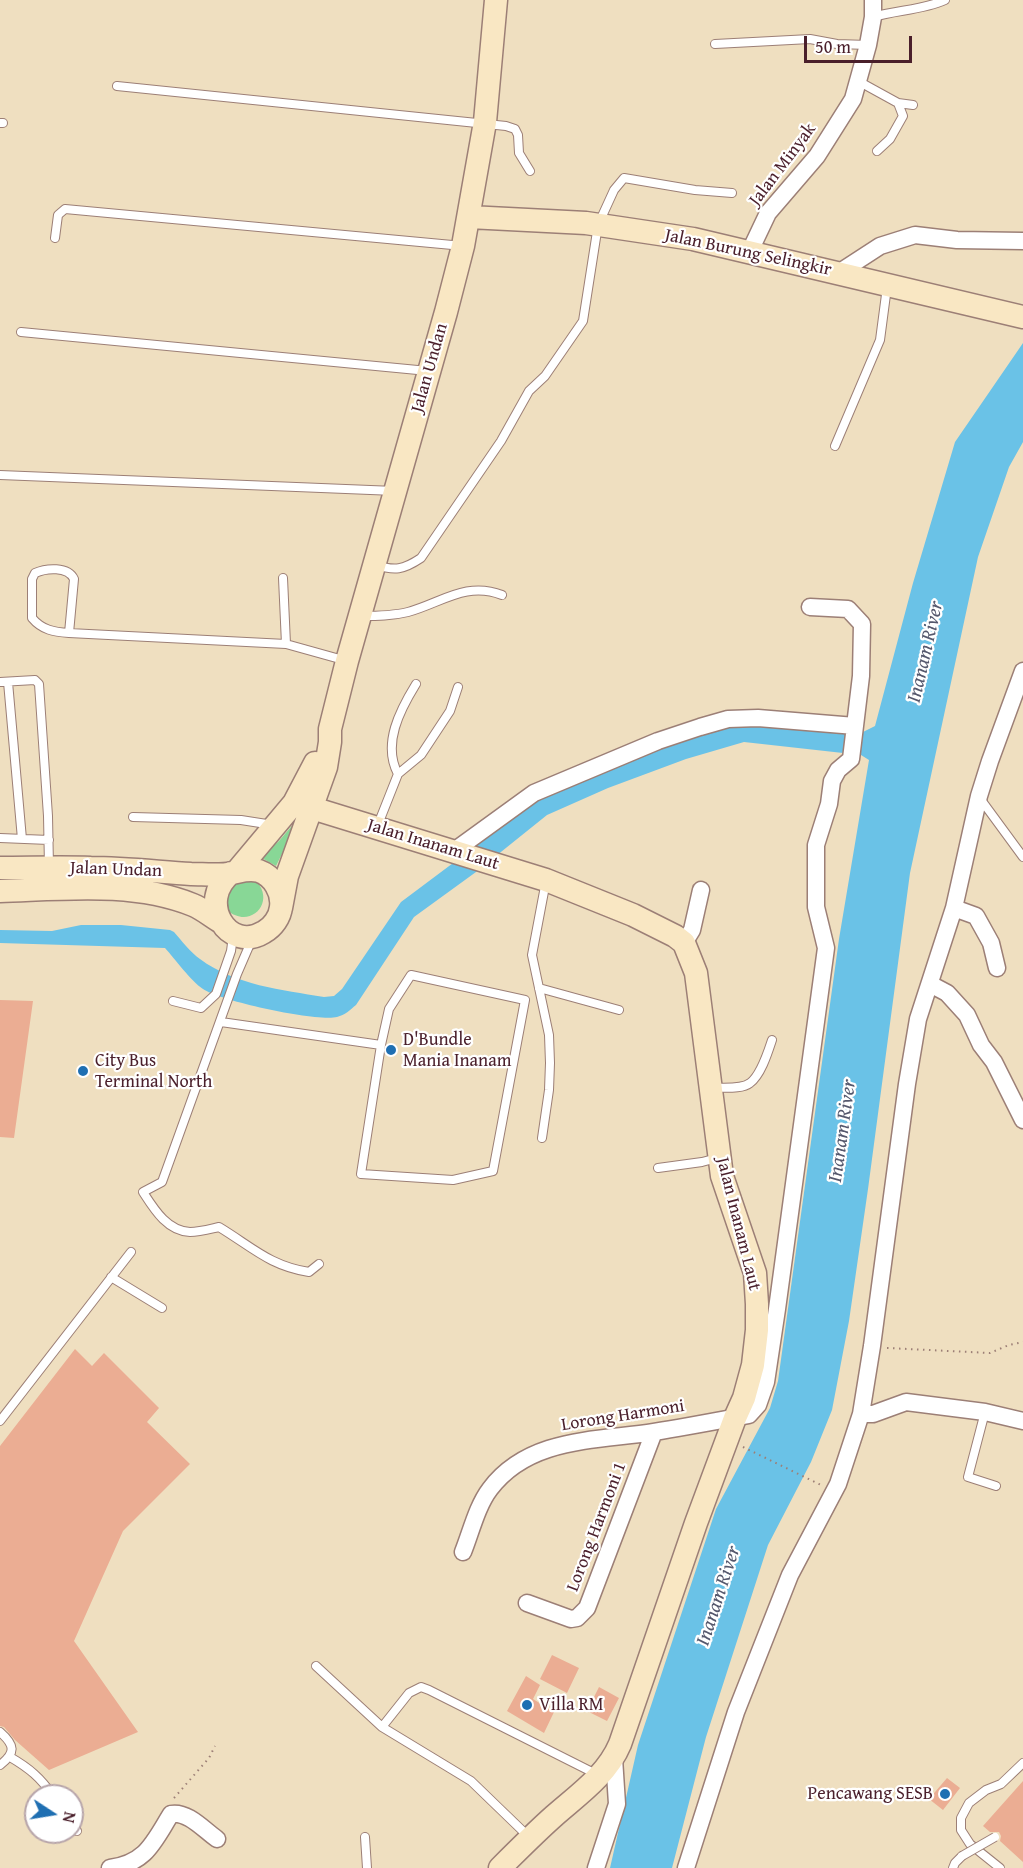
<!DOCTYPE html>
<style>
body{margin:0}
#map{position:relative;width:1023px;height:1868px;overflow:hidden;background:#efdfc0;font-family:"Gentium Book Plus",serif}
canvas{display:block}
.north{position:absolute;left:24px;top:1784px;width:60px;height:60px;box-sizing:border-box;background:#fff;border:2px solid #b7a5aa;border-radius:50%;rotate:102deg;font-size:16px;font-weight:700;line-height:24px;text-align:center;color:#4a1f2b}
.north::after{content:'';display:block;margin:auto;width:21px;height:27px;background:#1f6fb2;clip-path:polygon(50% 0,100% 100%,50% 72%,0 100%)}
.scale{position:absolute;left:804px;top:36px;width:108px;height:27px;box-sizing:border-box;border:3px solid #4a1f2b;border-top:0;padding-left:8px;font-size:18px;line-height:21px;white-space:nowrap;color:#4a1f2b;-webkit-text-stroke:4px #fff;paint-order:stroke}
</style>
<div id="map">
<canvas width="1023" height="1868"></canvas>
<div class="north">N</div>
<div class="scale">50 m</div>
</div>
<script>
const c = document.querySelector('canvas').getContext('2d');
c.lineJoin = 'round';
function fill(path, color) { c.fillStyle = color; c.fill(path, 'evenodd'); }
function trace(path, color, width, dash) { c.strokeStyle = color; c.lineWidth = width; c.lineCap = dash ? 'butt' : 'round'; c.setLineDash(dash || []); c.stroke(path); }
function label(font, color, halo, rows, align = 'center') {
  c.font = font + ' "Gentium Book Plus",serif'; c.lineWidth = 4.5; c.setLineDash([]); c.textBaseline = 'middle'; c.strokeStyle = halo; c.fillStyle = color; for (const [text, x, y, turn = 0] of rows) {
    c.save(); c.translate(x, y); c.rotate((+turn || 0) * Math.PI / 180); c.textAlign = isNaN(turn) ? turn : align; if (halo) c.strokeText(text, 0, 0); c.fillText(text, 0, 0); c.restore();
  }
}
fill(new Path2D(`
 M301 815 276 866 260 857 279 841Z
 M254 879C278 900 251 931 227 910L226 886Z`), '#88d796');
fill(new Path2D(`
 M1023 343V442L1009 467 978 557 910 873 868 1189 849 1321 832 1410 811 1462 768 1545 706 1737 672 1868H610L638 1745 716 1509 770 1408 778 1381 839 939 869 760 861 755 744 742 686 759 608 788 547 815 476 872 414 917 356 1005C350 1010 345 1015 337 1017 317 1022 220 1001 203 989 191 981 175 959 165 948L0 943V930L52 931 81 925H121L170 930 174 932C182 941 190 952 200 959 235 985 282 990 324 997L334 996 342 989 401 902 540 798 655 749 725 726 745 724 863 732 875 726 913 583 955 442Z`), '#6ac2e7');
fill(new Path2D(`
 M0 1000 33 1001 14 1138 0 1137Z
 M75 1349 92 1366 104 1353 159 1408 147 1422 190 1464 123 1531 74 1641 138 1732 49 1770 15 1740 4 1727 0 1726V1446Z
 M552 1655 579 1668 567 1693 540 1679Z
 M526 1676 540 1685 533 1699 554 1712 544 1733 507 1711Z
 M599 1687 619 1698 607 1721 587 1711Z
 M947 1778 960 1788 943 1810 929 1799Z
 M1023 1781V1862L1000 1841 1001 1836 999 1832H990L983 1826Z`), '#ebad93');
const lane = new Path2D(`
 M873 17C897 10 923 10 945 0
 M715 44 810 39 837 44 868 45
 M858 81 898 103 913 105
 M117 86 506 126 515 129 518 135 519 153 530 171
 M0 123H3
 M877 151 890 139 903 116 898 103
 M55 238 58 215 65 209 463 246
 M21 332 428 371
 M835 446 880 340 887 287
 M0 475 395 491
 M375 565C395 571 403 570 421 558L501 441 529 391 545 376 583 321 598 225 614 190 624 178 695 190 732 193
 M283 578 286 644
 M361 616C377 616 392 616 408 612 441 603 466 581 502 595
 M69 633 74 579C68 566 46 568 35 573L32 579V618C42 630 54 632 69 633L286 644 347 661
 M0 682 35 680 39 684 48 816 49 867
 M8 682 22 839
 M398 774C382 744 400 710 416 684
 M979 797 1023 857
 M133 817 241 820 273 825
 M377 827 398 774 421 755 450 711 458 687
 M0 838 49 840
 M253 937 237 974 162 1182 143 1192C154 1209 167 1231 190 1232 199 1232 210 1229 219 1227 252 1247 270 1266 309 1272L319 1264
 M539 988 619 1010
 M173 1001 201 1008 216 994 231 951 233 936
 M221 1022 381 1045 389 1009 411 975 525 1000 493 1171 453 1180 361 1174 381 1045
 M711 1088C722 1087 741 1090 750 1083 761 1075 768 1052 772 1040
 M542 1138 549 1090 550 1063 549 1035 532 955 546 881
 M658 1168 702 1162 717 1158
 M111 1277 162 1308
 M985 1412 968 1477 996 1486
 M0 1421 131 1252
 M316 1666 382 1727 471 1781 530 1838
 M382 1727 409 1693 421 1687 429 1690 598 1775
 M0 1732C15 1745 16 1753 0 1765
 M10 1757C29 1768 41 1778 53 1796
 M72 1823 77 1831
 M365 1837 367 1868
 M953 1868 955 1863 962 1856
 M1000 1868 970 1844 961 1830V1818L969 1803 986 1790 1001 1784 1023 1763`);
const street = new Path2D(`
 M750 251 768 213 817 156 853 99 868 45 873 17V0
 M840 272 880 246 915 235 957 240 1023 241
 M454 851 534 793 658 741 700 727 728 719 758 718 855 726
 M954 908 976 916 991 943 997 968
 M684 943 692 930 701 890
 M930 984 947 993 967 1015 981 1045 994 1062 1023 1120
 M861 1414H873L906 1402 985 1412 1023 1421
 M463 1552C471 1532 477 1506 490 1489 529 1437 597 1441 654 1432 686 1427 717 1421 749 1415L758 1405 766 1382 777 1309 826 948 816 907V845L829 804 832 781 838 770 851 759 861 676 862 624 848 609 810 607
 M527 1603 571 1619 577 1618 587 1608 654 1432
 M110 1868C146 1863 153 1843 171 1814 188 1811 204 1830 217 1839
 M596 1868 617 1804 614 1758
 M686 1868 736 1712 790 1575 838 1484 861 1414 872 1346 907 1084 918 1019 954 908 979 796 990 761 1023 671`);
const secondary = new Path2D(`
 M469 217 586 223 693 239 1023 317
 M312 808 546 880 633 915 675 936 684 943 696 973 722 1176 755 1273 757 1304V1330L753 1365 744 1398 735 1418 696 1523 620 1744C607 1775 579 1794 554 1816 536 1832 518 1850 500 1868
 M0 868C30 868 61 867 91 868 125 868 158 872 191 874 203 874 221 876 232 873 242 871 249 868 259 871 273 876 283 892 281 907 280 917 273 927 264 932 228 954 196 901 231 873
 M237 871 294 803 315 763
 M0 891C64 889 133 881 193 905 203 909 212 917 221 922
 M281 908 287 876 326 767 330 742V729L347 661 446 312 463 246 485 122 496 0`);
trace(lane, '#9c7f76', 10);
trace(street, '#9c7f76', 19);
trace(secondary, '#9c7f76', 25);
trace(new Path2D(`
 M887 1348 990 1353 1009 1345 1023 1342
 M743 1447 821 1485
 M174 1798 209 1758 215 1746`), '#9c7f76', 2, [1.5, 4.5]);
trace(lane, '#fff', 8);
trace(street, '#fff', 16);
trace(secondary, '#f9e7c3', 22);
const laneBridge = new Path2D(`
 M962 1856 995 1837`);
trace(laneBridge, '#9c7f76', 10, []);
trace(laneBridge, '#fff', 8);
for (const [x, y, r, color] of [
 [391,1050,6,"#1f6fb2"],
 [83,1071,6,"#1f6fb2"],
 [527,1705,6,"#1f6fb2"],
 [945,1794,6,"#1f6fb2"]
]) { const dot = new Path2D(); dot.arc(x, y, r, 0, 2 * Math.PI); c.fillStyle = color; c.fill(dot); trace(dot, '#fff', 2); }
label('18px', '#4a1f2b', '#fff', [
 ["Jalan Minyak",783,165,-53],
 ["Jalan Burung Selingkir",748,253,12],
 ["Jalan Undan",430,368,-74],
 ["Jalan Inanam Laut",433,845,17],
 ["Jalan Undan",116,870,2],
 ["Jalan Inanam Laut",738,1224,76],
 ["Lorong Harmoni",623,1416,-9],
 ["Lorong Harmoni 1",597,1527,-69]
]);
label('18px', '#4a1f2b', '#fff', [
 ["D'Bundle",403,1040],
 ["Mania Inanam",403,1061],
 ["City Bus",95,1061],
 ["Terminal North",95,1082],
 ["Villa RM",539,1705],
 ["Pencawang SESB",933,1794,"right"]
], 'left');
label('italic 20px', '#55586d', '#fff', [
 ["Inanam River",926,652,-77],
 ["Inanam River",843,1131,-82],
 ["Inanam River",719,1596,-72]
]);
</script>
